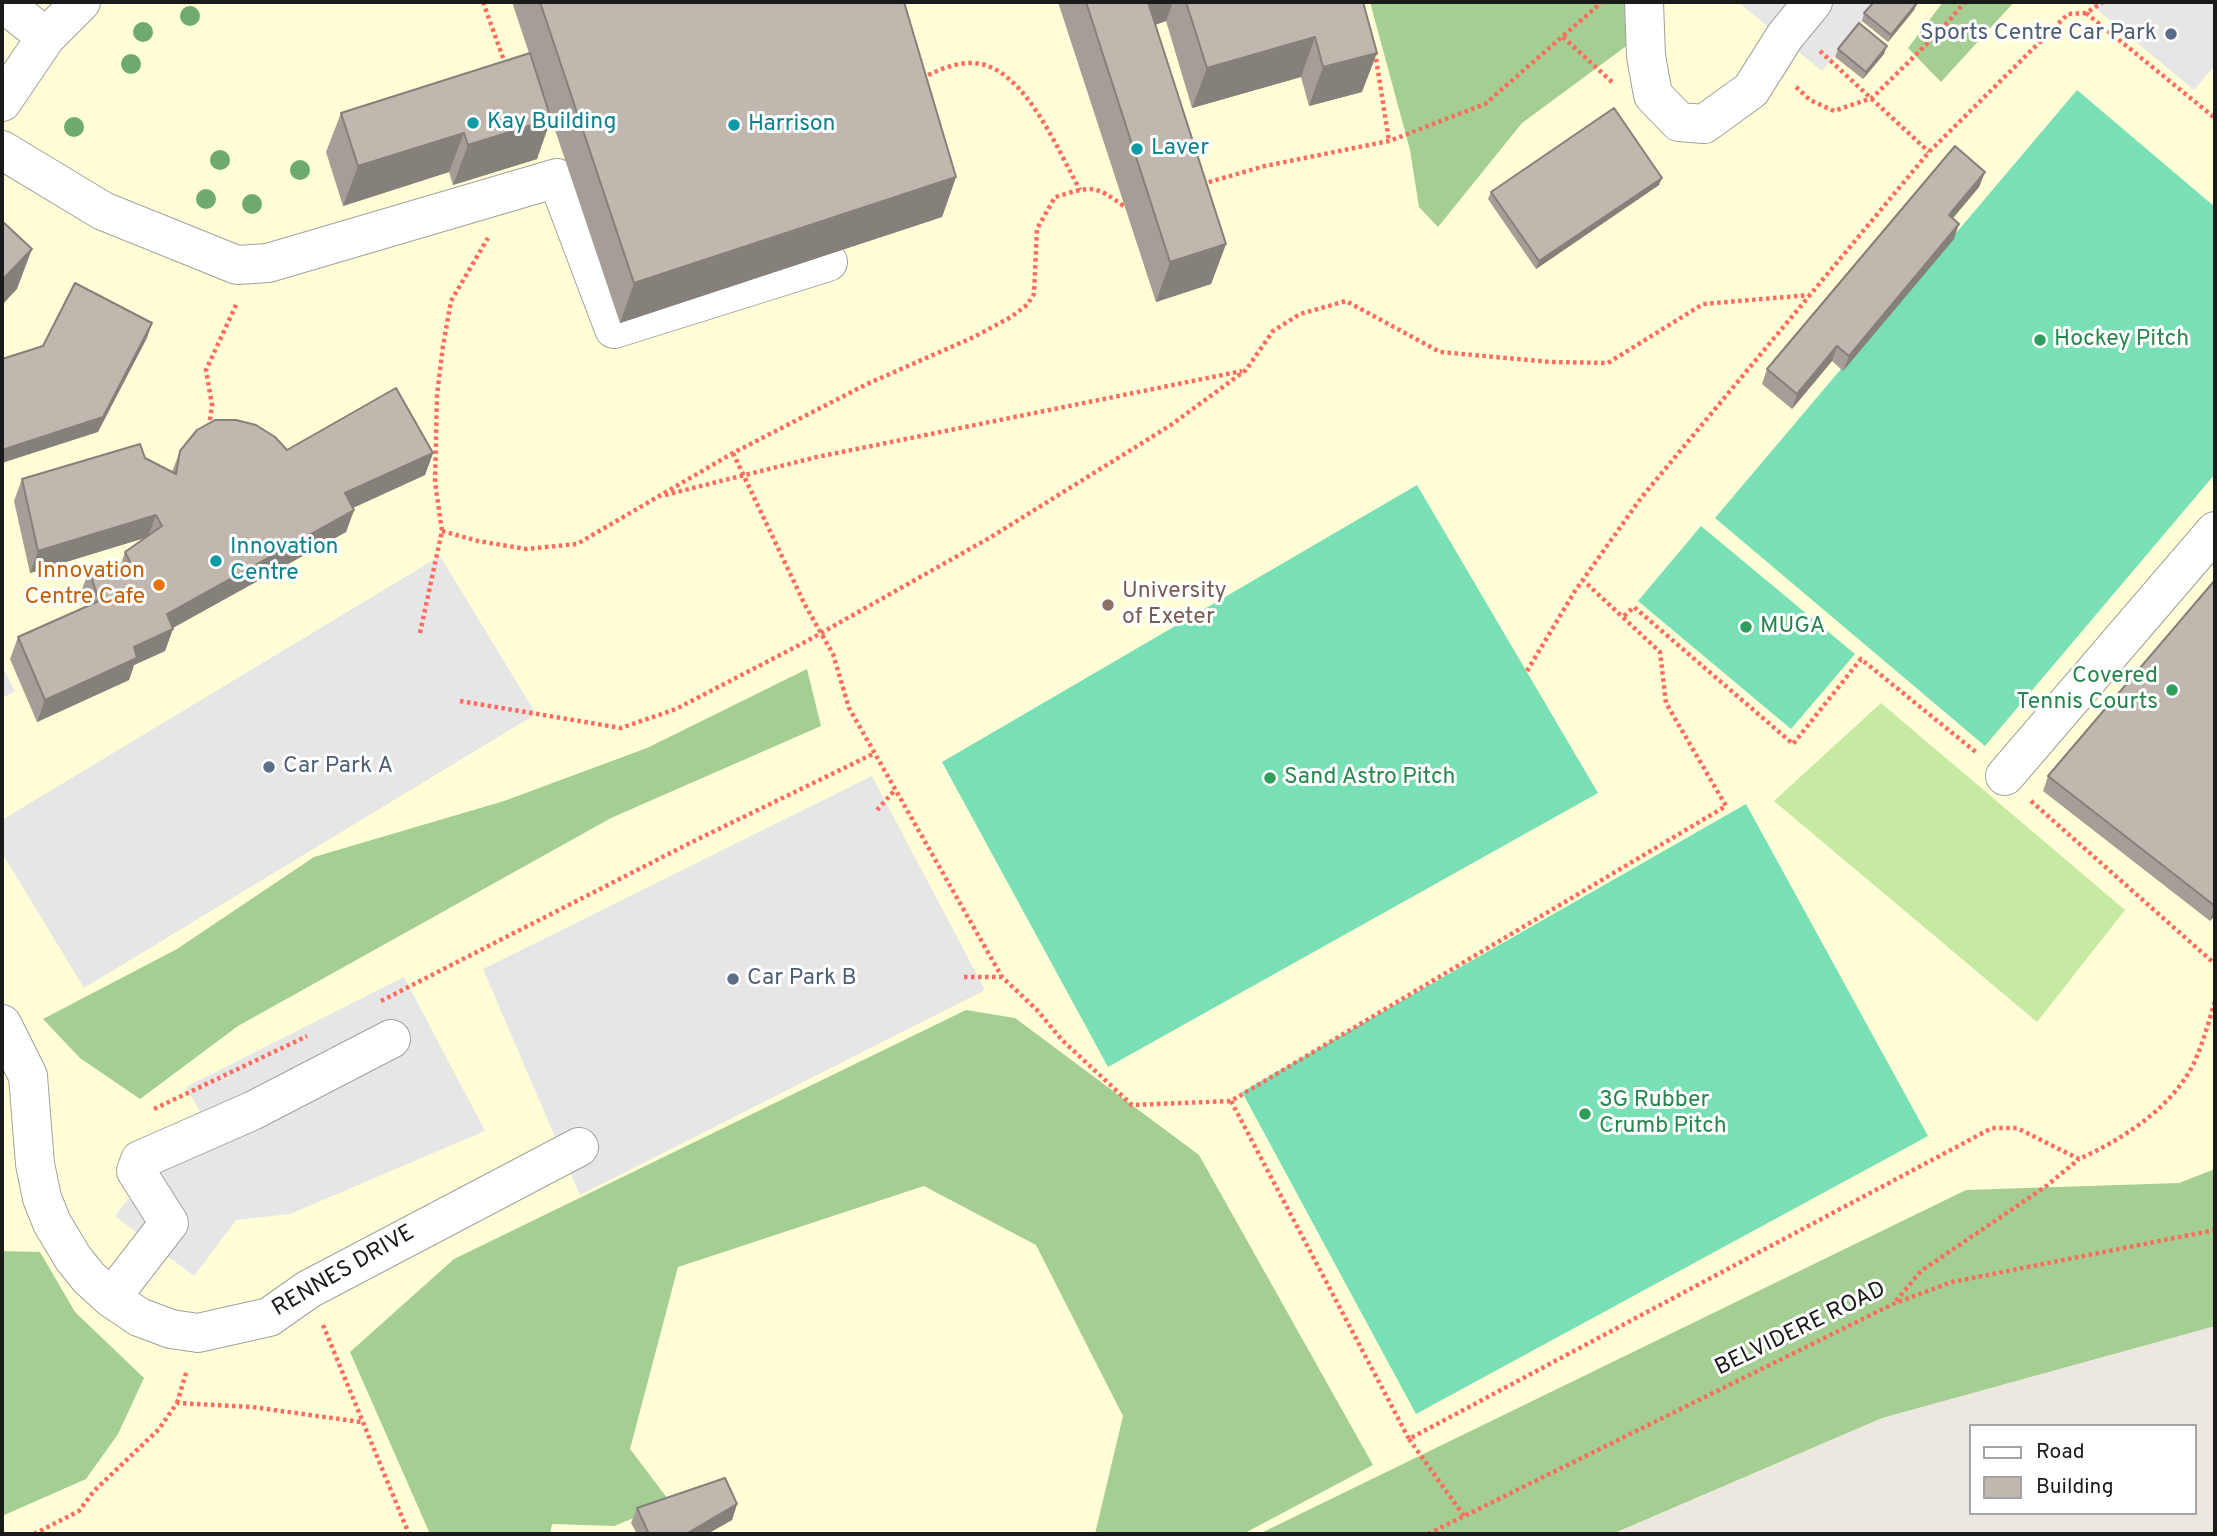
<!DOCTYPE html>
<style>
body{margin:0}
#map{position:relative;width:2217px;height:1536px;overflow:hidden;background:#ede8df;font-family:Overpass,sans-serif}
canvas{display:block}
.frame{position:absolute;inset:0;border:4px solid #1a1a1a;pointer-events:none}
.legend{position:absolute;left:1969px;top:1424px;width:228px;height:91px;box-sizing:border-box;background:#fff;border:2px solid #a3a3a3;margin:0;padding:9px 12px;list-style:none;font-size:21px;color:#1a1a1a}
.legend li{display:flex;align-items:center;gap:14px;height:35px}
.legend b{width:35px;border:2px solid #a3a3a3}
</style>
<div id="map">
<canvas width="2217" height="1536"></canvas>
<div class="frame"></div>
<ul class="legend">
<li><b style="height:9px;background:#fff"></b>Road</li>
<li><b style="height:19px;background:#c0b7af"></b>Building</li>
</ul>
</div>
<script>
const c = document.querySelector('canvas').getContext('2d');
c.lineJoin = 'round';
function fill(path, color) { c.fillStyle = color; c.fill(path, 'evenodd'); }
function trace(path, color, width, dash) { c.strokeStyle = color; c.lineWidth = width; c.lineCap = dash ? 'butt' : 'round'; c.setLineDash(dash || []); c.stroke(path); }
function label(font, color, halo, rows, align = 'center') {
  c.font = font + ' Overpass,sans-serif'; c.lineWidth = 6; c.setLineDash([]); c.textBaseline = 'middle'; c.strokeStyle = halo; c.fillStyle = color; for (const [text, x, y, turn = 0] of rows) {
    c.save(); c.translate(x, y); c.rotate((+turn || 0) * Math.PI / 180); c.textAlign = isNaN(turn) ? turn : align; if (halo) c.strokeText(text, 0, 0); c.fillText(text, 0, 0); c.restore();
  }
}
fill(new Path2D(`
 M2 2H2215V1209L1279 1534H2Z`), '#fffed6');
fill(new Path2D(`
 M1881 703 2125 910 2037 1022 1774 801Z`), '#c7eaa2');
fill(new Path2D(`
 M1370 2H1624L1644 33 1522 123 1438 227 1419 207 1410 150Z
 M1943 2H2014L1941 82 1908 48Z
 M807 669 821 726 611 818 238 1026 140 1099 80 1058 43 1019 177 949 314 857 504 801 647 748Z
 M966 1010 1015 1018 1199 1155 1373 1465 1243 1534H1095L1123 1416 1036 1245 924 1186 678 1267 630 1449 671 1503 614 1526 552 1524 550 1534H430L350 1352 454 1259Z
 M2215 1169V1326L1882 1418 1612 1534H1259L1966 1190 2179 1183Z
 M2 1251 40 1252 75 1312 144 1378 118 1434 86 1479 2 1516Z`), '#a5ce92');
fill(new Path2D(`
 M2077 90 2215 207V474L1985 746 1715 518Z
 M1417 485 1598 793 1108 1067 942 762Z
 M1701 526 1855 654 1791 729 1638 601Z
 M1746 804 1928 1136 1416 1414 1242 1092Z`), '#79e0b6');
fill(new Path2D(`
 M1738 2H1879L1822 71Z
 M2088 2H2215V65L2194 90Z
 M440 556 536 714 84 988 2 853V820Z
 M2 666 15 691 2 698Z
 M872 776 985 990 580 1195 483 969Z
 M404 977 485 1131 290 1214 236 1220 194 1276 115 1216 182 1132 202 1115 186 1087Z`), '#e6e6e6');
const minor = new Path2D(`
 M2 2 46 37
 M1644 2 1646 56 1653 95 1679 122 1704 124 1751 90 1785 36 1813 2
 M2 102 46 37 81 2
 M2 150 103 211 237 265 268 263 557 178 614 329 828 262
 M2005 776 2215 531
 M2 1024 28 1076 35 1164 42 1198 52 1223 73 1258 89 1278 111 1298 139 1317 171 1329 198 1333 269 1317 309 1289 579 1147
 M111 1298 169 1223 136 1171 140 1160 252 1111 391 1039`);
trace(minor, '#a1a1a1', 40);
trace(new Path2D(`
 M483 2 506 66
 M2086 13 2215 118
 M1563 37 1612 82
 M1820 51 1929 152
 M1375 52 1389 141
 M922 78C936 71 956 62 973 63 1024 65 1058 151 1080 190
 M1796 87 1810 100 1834 111 1872 98 1941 30 1965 2
 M1202 184 1265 166 1389 141 1485 104 1602 2
 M209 427 212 405 206 370 237 303
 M733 453 805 605 833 654 849 708 1002 977 1037 1010 1062 1040 1132 1105 1231 1101 1726 806 1666 703 1660 652 1584 581
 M665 495 817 457 1242 371
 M442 531 478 541 526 549 577 544 733 453 867 384 974 337 1011 317 1027 305 1034 294 1037 229 1055 197C1092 186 1094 184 1125 207
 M1624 616 1634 607 1793 744 1861 659 1977 753
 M420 633 442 531 435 482 437 395 443 346 451 301 488 238
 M1527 671 1575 591 1641 498 1929 152 2068 14 2086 13 2103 2
 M460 701 621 728 676 709 807 641 991 537 1171 425 1246 370 1273 331 1300 314 1346 301 1440 352 1551 362 1608 363 1703 304 1810 295
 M2031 801 2215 964
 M877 810 895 790
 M964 977H1001
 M381 1001 692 842 875 753
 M1231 1101 1409 1439 1992 1128H2017L2079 1159C2123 1139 2172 1108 2194 1063 2203 1043 2209 1021 2215 1001
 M154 1109 307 1036
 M1896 1301 1921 1271 2045 1187 2079 1159
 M323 1325 409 1534
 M177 1403 187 1370
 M1409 1439 1464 1516
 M34 1534 79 1511 94 1491 159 1429 177 1403 252 1407 361 1422
 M1428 1534 1893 1304 1952 1282 2215 1230`), '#fe6c5f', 4.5, [3.5, 3.5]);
trace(minor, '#fff', 38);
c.fillStyle = '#6fab6d';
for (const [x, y] of [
 [190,16],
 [143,32],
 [131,64],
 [74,127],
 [220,160],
 [300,170],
 [206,199],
 [252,204]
]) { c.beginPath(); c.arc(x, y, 10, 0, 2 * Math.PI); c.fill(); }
fill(new Path2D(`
 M512 2H904L956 177 942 217 620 323 548 109 537 159 453 185 449 172 343 206 326 152 341 113 529 53Z
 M1058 2H1363L1362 92 1309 106 1301 77 1192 108 1166 21 1155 25 1226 244 1211 284 1156 302Z
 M1917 3 1914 10 1888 42 1862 21 1864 13Z
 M1838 49 1884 54 1863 79 1835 57Z
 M1985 172 1979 187 1953 218 1954 239 1843 371 1832 361 1792 409 1762 384 1767 369Z
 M1659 185 1536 269 1488 199 1491 192Z
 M287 450 433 453 425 475 353 508 354 510 346 532 173 628 165 651 134 665 129 680 37 722 10 659 18 637 86 607 81 592 89 570 121 564 125 552 147 537 30 573 14 501 22 479 145 458 172 472 180 451Z
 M2215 580V915L2210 921 2043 791 2048 776Z
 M737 1504 732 1520 707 1534H637L631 1523 637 1508Z`), '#a59d96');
fill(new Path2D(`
 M1142 2H1173L1166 21 1131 33Z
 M1917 3 1914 10 1888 42 1891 35Z
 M1315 37 1301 77 1192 108 1207 68Z
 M1887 46 1884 54 1863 79 1866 72Z
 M1377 53 1362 92 1309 106 1323 67Z
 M551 119 537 159 453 185 468 145Z
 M464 133 449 172 343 206 358 166Z
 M1985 172 1979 187 1943 230 1949 215Z
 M956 177 942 217 620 323 634 283Z
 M1662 178 1659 185 1536 269 1539 261Z
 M1959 224 1954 239 1843 371 1849 356Z
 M1226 244 1211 284 1156 302 1170 262Z
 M32 249 17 289 2 305V280Z
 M152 323 147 338 98 432 2 463V450Z
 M1837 346 1832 361 1792 409 1797 394Z
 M433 453 425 475 337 515 345 493Z
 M354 510 346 532 167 631 173 629 165 651 134 665 129 680 37 722 45 700 134 647 167 614Z
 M156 515 148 537 30 573 38 551Z
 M2215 906V915L2210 921Z
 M737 1504 732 1520 707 1534H686Z`), '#86807a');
const building = new Path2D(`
 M540 2H904L956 177 634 283Z
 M1086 2H1148L1226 244 1170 262Z
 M1186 2H1363L1377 53 1323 67 1315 37 1207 68Z
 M1874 2H1916L1917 3 1891 35 1864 13Z
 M1859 23 1887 46 1866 72 1838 49Z
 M530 53 551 119 468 145 464 133 358 166 341 113Z
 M1614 108 1662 178 1539 261 1491 192Z
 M1955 146 1985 172 1949 215 1959 224 1849 356 1837 346 1797 394 1767 369Z
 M2 221 32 249 2 280Z
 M75 283 152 323 103 417 2 450V359L43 346Z
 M396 388 433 453 345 493 354 510 167 614 173 629 134 647 137 658 45 700 18 637 99 601 89 570 130 562 125 552 162 526 156 515 38 551 22 479 140 444 145 458 176 474 180 451 197 430 215 420H236L256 425 275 437 287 450Z
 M2215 580V906L2048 776Z
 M725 1478 737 1504 686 1534H649L637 1508Z`);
fill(building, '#c0b7af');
trace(building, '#86807a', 2);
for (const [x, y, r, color] of [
 [2171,34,7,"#5c6f8a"],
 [473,123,7,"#0f9aa8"],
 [734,125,7,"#0f9aa8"],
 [1137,149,7,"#0f9aa8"],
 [2040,340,7,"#2e9e5b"],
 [216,561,7,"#0f9aa8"],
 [159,585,7,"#e8710a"],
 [1108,605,7,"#8d6e63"],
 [1746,627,7,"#2e9e5b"],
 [2172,690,7,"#2e9e5b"],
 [269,767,7,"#5c6f8a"],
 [1270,778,7,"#2e9e5b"],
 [733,979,7,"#5c6f8a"],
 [1585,1114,7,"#2e9e5b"]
]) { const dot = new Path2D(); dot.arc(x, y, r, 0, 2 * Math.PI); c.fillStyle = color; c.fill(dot); trace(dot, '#fff', 2.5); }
label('23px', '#4e5e75', '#fff', [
 ["Sports Centre Car Park",2157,34,"right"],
 ["Car Park A",283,767],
 ["Car Park B",747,979]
], 'left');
label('23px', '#0d838f', '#fff', [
 ["Kay Building",487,123],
 ["Harrison",748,125],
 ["Laver",1151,149],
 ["Innovation",230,548],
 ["Centre",230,574]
], 'left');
label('23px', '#27864d', '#fff', [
 ["Hockey Pitch",2054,340],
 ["MUGA",1760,627],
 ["Covered",2158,677,"right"],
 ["Tennis Courts",2158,703,"right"],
 ["Sand Astro Pitch",1284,778],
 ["3G Rubber",1599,1101],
 ["Crumb Pitch",1599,1127]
], 'left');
label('23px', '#c56008', '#fff', [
 ["Innovation",145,572],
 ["Centre Cafe",145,598]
], 'right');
label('23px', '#785e54', '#fff', [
 ["University",1122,592],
 ["of Exeter",1122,618]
], 'left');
label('23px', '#1a1a1a', '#fff', [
 ["RENNES DRIVE",344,1272,-30],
 ["BELVIDERE ROAD",1801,1330,-26]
]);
</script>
